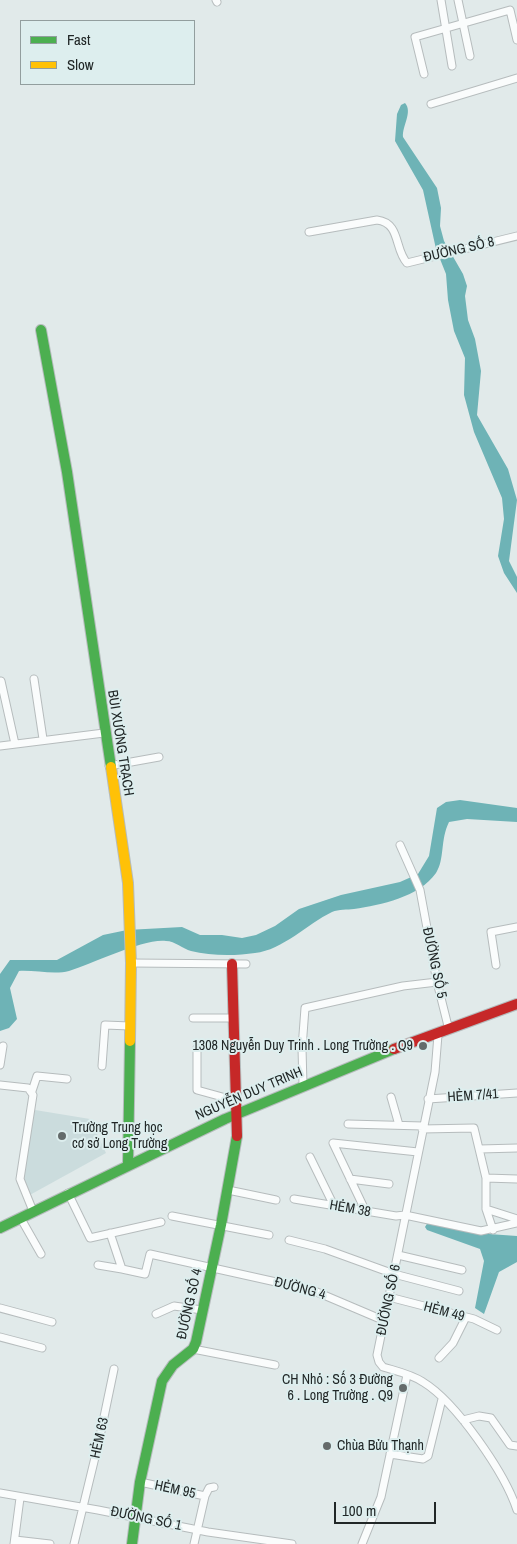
<!DOCTYPE html>
<meta charset="utf-8">
<style>
body{margin:0}
#map{position:relative;width:517px;height:1544px;overflow:hidden;background:#e1eaea;font-family:"Archivo Narrow",sans-serif}
canvas{display:block}
.legend{position:absolute;left:20px;top:20px;width:175px;height:65px;box-sizing:border-box;background:#dee;border:1px solid #929e9e;margin:0;padding:6px 9px;list-style:none;font-size:15px;color:#212727}
.legend li{display:flex;align-items:center;gap:10px;height:25px}
.legend b{width:25px;border:1px solid #929e9e}
.scale{position:absolute;left:334px;top:1502px;width:102px;height:22px;box-sizing:border-box;border:2px solid #212727;border-top:0;padding-left:6px;font-size:15px;line-height:18px;white-space:nowrap;color:#212727;-webkit-text-stroke:4px #dee;paint-order:stroke}
</style>
<div id="map">
<canvas width="517" height="1544"></canvas>
<ul class="legend">
<li><b style="height:6px;background:#4caf50"></b>Fast</li>
<li><b style="height:6px;background:#ffc107"></b>Slow</li>
</ul>
<div class="scale">100 m</div>
</div>
<script>
const c = document.querySelector('canvas').getContext('2d');
c.lineJoin = 'round';
function fill(path, color) { c.fillStyle = color; c.fill(path, 'evenodd'); }
function trace(path, color, width, dash) { c.strokeStyle = color; c.lineWidth = width; c.lineCap = dash ? 'butt' : 'round'; c.setLineDash(dash || []); c.stroke(path); }
function label(font, color, halo, rows, align = 'center') {
  c.font = font + ' "Archivo Narrow",sans-serif'; c.lineWidth = 4; c.setLineDash([]); c.textBaseline = 'middle'; c.strokeStyle = halo; c.fillStyle = color; for (const [text, x, y, turn = 0] of rows) {
    c.save(); c.translate(x, y); c.rotate((+turn || 0) * Math.PI / 180); c.textAlign = isNaN(turn) ? turn : align; if (halo) c.strokeText(text, 0, 0); c.fillText(text, 0, 0); c.restore();
  }
}
fill(new Path2D(`
 M29 1109 90 1119 106 1153 28 1196 20 1170Z`), '#cbdcdd');
fill(new Path2D(`
 M405 103C413 112 402 126 403 137L437 188 441 208 440 226 444 241 463 274 467 286 465 296 468 320 475 339 481 371 477 415 508 469 517 500 509 561 517 577V593L504 573 498 556 504 519 502 498 474 432 464 395 465 358 454 331 448 300 446 274 436 249 423 190 395 141 397 114 401 105Z
 M460 800 517 808V822L467 819 449 822C440 840 445 859 436 873 419 897 381 905 354 909 347 910 339 909 332 912 307 924 283 950 255 953 236 956 210 956 191 951 183 949 175 941 166 941 144 938 92 964 69 971 55 975 34 970 19 971L10 988 17 1019 9 1028 0 1031V974L10 960H57L103 935 127 930 182 927 200 935H222L242 938 256 935 275 926 299 909 341 895 400 882 418 874 429 856 437 808 446 802Z
 M428 1222 489 1234 517 1236V1262L499 1272 484 1314 475 1308 484 1261 480 1249 427 1230 425 1227Z`), '#6eb3b6');
const street = new Path2D(`
 M216 0 217 2
 M441 0 452 66
 M458 0 470 56
 M424 74 415 37 510 10 517 40
 M431 104 517 78
 M309 232 377 220C401 223 394 249 407 263L517 236
 M34 679 43 739
 M1 681 15 744
 M0 746 104 733
 M109 766 159 757
 M400 845 420 890 437 982 449 1030
 M131 963 246 964
 M496 965 491 932 517 927
 M193 1018H232
 M438 1035 435 1072 377 1355 379 1362 383 1367C396 1371 411 1374 423 1382 456 1402 505 1473 517 1510
 M197 1048V1090L237 1101
 M0 1065 3 1046
 M102 1066 105 1025 130 1026
 M0 1085 28 1088 33 1095 20 1179 33 1211
 M303 1085 302 1048 305 1008 403 986 437 982
 M32 1091 37 1076 67 1079
 M391 1097 399 1125
 M428 1099 517 1093
 M348 1124 423 1126
 M422 1129 474 1128 486 1178 517 1179
 M480 1149 517 1148
 M310 1157 334 1206
 M486 1178V1209
 M350 1179 389 1184
 M228 1190 276 1200
 M68 1193 90 1238 161 1222
 M294 1199 396 1216 405 1215 481 1231 517 1223
 M366 1212 333 1143 418 1152
 M172 1216 269 1235
 M20 1217 41 1254
 M493 1230 486 1209 517 1219
 M110 1233 122 1269 145 1274 150 1254 312 1290 385 1321
 M289 1240 325 1249 394 1274 459 1291
 M398 1255 462 1270
 M98 1265 122 1269
 M389 1297 474 1319 497 1330
 M0 1308 52 1322
 M156 1314 174 1306 202 1310
 M0 1337 42 1348
 M193 1349 275 1365
 M439 1358 453 1343 466 1317
 M463 1420 479 1416 491 1418 510 1445 517 1446
 M390 1454 423 1459 428 1456 442 1399
 M140 1482 205 1496 194 1544
 M0 1493 98 1510 208 1532 292 1544
 M205 1496 209 1488 214 1487
 M15 1540 50 1544
 M14 1544 20 1498
 M74 1544 99 1441 114 1369
 M362 1544 381 1497 407 1375`);
const fast = new Path2D(`
 M41 330 67 472 111 767
 M128 1164 130 1041
 M0 1228 225 1119 394 1049
 M132 1544 140 1482 162 1381 173 1365 193 1349 196 1342 221 1225 237 1136`);
const slow = new Path2D(`
 M111 767 128 883 131 963 130 1041`);
const jam = new Path2D(`
 M232 964 237 1136
 M394 1049 517 1004`);
trace(street, '#b6bcbd', 9);
trace(fast, '#b6bcbd', 12);
trace(slow, '#b6bcbd', 12);
trace(jam, '#b6bcbd', 12);
trace(street, '#fafcfc', 7);
trace(fast, '#4caf50', 10);
trace(slow, '#ffc107', 10);
trace(jam, '#c62828', 10);
for (const [x, y, r, color] of [
 [423,1046,5,"#646b6b"],
 [62,1136,5,"#646b6b"],
 [403,1388,5,"#646b6b"],
 [327,1446,5,"#646b6b"]
]) { const dot = new Path2D(); dot.arc(x, y, r, 0, 2 * Math.PI); c.fillStyle = color; c.fill(dot); trace(dot, '#dee', 2); }
label('14px', '#212727', '#dee', [
 ["ĐƯỜNG SỐ 8",459,250,-13],
 ["BÙI XƯƠNG TRẠCH",120,743,81],
 ["ĐƯỜNG SỐ 5",434,963,78],
 ["NGUYỄN DUY TRINH",249,1094,-23],
 ["HẺM 7/41",473,1096,-4],
 ["HẺM 38",350,1209,10],
 ["ĐƯỜNG 4",300,1289,15],
 ["ĐƯỜNG SỐ 6",389,1300,-78],
 ["ĐƯỜNG SỐ 4",190,1304,-77],
 ["HẺM 49",444,1312,15],
 ["HẺM 63",100,1438,-78],
 ["HẺM 95",175,1490,12],
 ["ĐƯỜNG SỐ 1",146,1519,12]
]);
label('14px', '#212727', '#dee', [
 ["1308 Nguyễn Duy Trinh . Long Trường . Q9",413,1046],
 ["Trường Trung học",72,1128,"left"],
 ["cơ sở Long Trường",72,1144,"left"],
 ["CH Nhỏ : Số 3 Đường",393,1380],
 ["6 . Long Trường . Q9",393,1396],
 ["Chùa Bửu Thạnh",337,1446,"left"]
], 'right');
</script>
